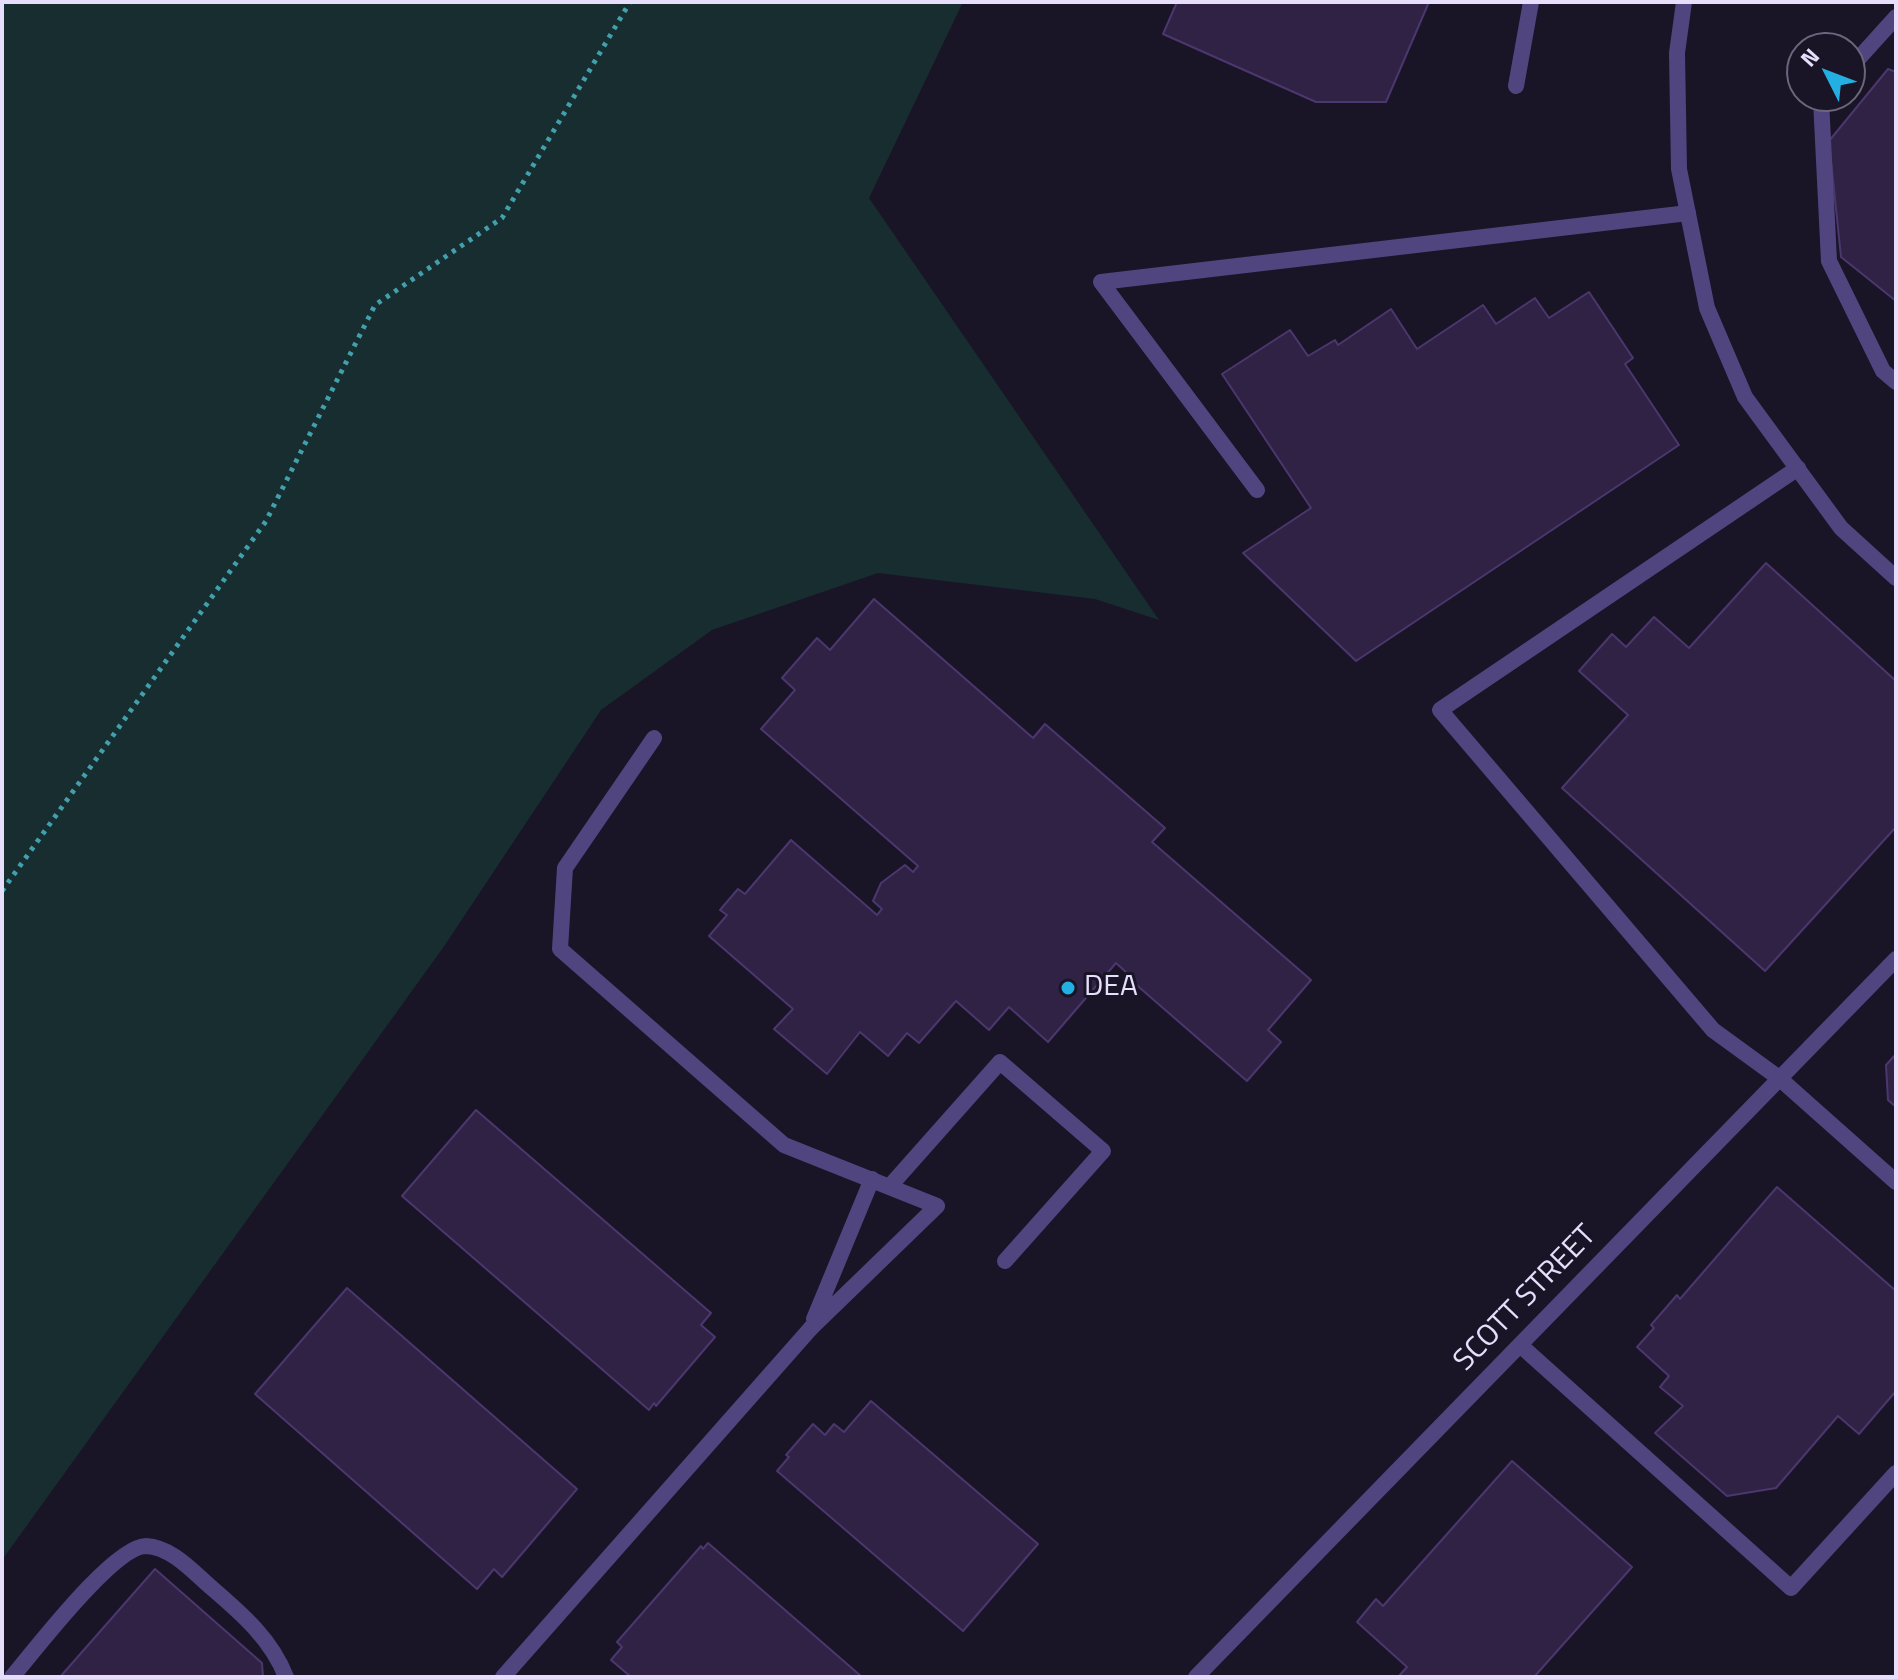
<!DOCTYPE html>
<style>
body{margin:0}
#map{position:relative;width:1898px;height:1679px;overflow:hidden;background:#1a1427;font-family:"Titillium Web",sans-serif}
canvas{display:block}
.frame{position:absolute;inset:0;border:4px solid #e6defb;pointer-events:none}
.north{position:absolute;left:1786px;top:32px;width:80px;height:80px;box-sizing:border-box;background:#1a1427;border:2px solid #6c657c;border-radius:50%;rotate:312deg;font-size:22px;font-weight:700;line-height:32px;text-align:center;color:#e6defb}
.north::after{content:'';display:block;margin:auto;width:28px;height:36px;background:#23afe1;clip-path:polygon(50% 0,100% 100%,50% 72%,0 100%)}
</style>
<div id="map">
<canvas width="1898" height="1679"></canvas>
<div class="frame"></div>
<div class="north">N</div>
</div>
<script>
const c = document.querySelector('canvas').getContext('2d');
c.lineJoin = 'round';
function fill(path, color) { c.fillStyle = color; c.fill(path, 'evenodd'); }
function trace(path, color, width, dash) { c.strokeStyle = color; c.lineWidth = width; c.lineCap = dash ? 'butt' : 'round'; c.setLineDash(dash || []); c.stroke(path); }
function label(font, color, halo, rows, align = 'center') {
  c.font = font + ' "Titillium Web",sans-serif'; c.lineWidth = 6; c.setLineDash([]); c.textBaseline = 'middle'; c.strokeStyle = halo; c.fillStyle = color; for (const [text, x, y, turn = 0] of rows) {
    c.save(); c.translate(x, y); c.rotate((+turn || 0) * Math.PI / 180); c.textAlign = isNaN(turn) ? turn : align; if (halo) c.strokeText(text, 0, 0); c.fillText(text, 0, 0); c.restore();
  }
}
fill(new Path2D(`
 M2 2H963L869 198 1159 620 1095 599 878 573 712 630 601 710 445 945 2 1560Z`), '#172d30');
const building = new Path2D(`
 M1177 2H1429L1386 102H1316L1163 34Z
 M1888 69 1896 72V301L1841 257 1829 141Z
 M1589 292 1633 358 1625 364 1679 445 1356 661 1243 553 1311 508 1222 374 1290 330 1308 356 1335 340 1338 345 1391 309 1417 349 1483 305 1496 324 1535 298 1549 318Z
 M1766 563 1896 681V827L1765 971 1562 788 1628 715 1579 671 1612 634 1626 647 1654 617 1689 648Z
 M874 599 1033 738 1045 724 1165 828 1152 842 1311 980 1268 1030 1281 1042 1247 1081 1125 975 1127 973 1116 963 1048 1042 1009 1007 989 1030 956 1001 919 1043 907 1033 888 1056 860 1032 827 1074 774 1029 793 1009 709 936 727 915 720 910 738 889 745 894 791 840 877 915 882 909 873 901 881 883 905 865 913 872 918 866 761 729 795 690 782 678 817 638 830 650Z
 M1896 1054V1107L1888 1100 1886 1065Z
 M476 1110 711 1313 701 1325 715 1337 656 1406 654 1403 649 1410 402 1196Z
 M1777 1187 1896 1291V1391L1859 1434 1838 1416 1776 1488 1727 1496 1655 1433 1683 1406 1660 1387 1669 1376 1637 1347 1654 1328 1651 1325 1677 1295 1680 1299Z
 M347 1288 577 1489 502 1577 494 1569 477 1589 255 1394Z
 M871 1401 1038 1544 963 1631 777 1471 789 1457 786 1455 813 1424 825 1435 834 1424 844 1432Z
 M1512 1461 1632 1567 1534 1677H1398L1407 1667 1357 1622 1376 1599 1383 1606Z
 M708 1543 862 1677H631L611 1660 622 1647 617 1642 701 1546 703 1549Z
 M155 1569 262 1663 263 1677H60Z`);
fill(building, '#2f2245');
trace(building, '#4b376e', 2);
trace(new Path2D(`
 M2 891 266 521 375 305 502 218 630 2`), '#41a0ac', 5, [4, 6]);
trace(new Path2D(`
 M1850 68 1896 17
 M1516 86 1531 2
 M1825 96 1821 100 1829 261 1883 371 1896 382
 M1798 468 1440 710 1713 1030 1779 1078 1896 1182
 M1257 490 1101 282 1688 213
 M654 738 565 868 560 949 784 1145 937 1206 811 1328
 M890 1186 1000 1062 1103 1151 1005 1261
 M814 1319 872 1179
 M1520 1345 1791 1588 1896 1473
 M12 1677C35 1650 114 1546 146 1546 172 1547 194 1573 213 1589 242 1614 272 1640 286 1677`), '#514580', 16);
trace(new Path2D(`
 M1684 2 1677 53 1679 169 1707 308 1745 397 1841 528 1896 578
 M503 1677 811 1328
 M1196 1677 1896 959`), '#514580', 16);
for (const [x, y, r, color] of [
 [1068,988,8,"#23afe1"]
]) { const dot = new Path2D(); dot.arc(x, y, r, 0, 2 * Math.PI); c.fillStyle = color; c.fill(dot); trace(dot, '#1a1427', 3); }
label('30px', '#e6defb', '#1a1427', [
 ["DEA",1084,988]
], 'left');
label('30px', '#e6defb', '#1a1427', [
 ["SCOTT STREET",1526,1299,-46]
]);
</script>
